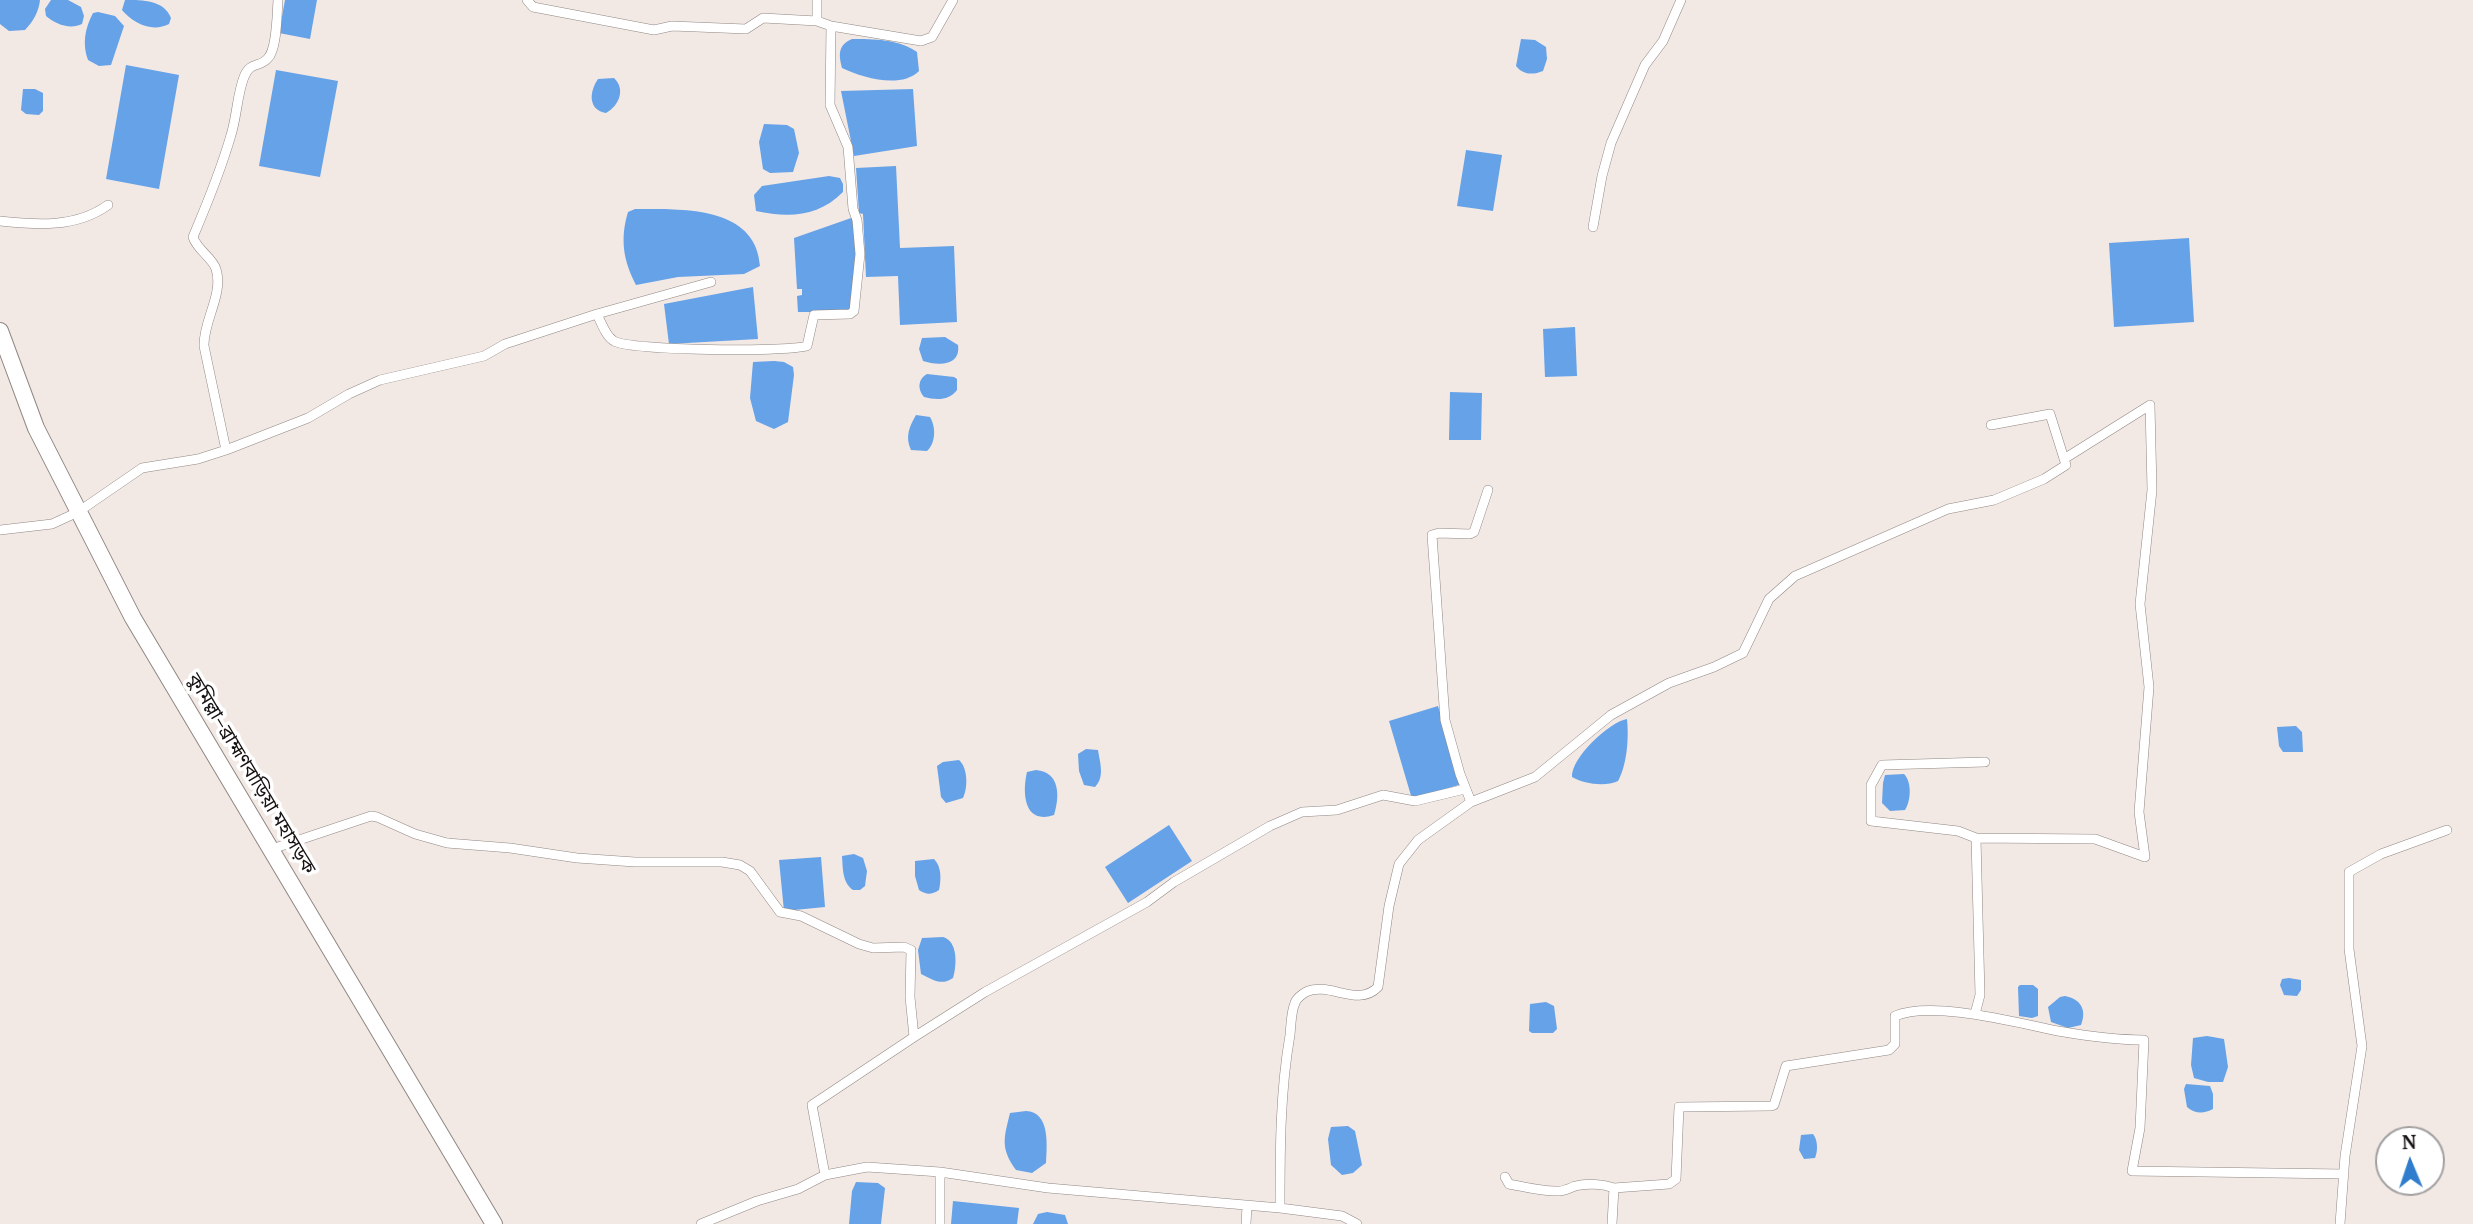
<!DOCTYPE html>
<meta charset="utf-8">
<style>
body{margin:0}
#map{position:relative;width:2473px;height:1224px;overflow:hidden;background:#f2e8e4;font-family:"PT Serif",serif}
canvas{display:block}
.north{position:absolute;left:2375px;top:1126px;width:70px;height:70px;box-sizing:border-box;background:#fff;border:2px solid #a2a0a0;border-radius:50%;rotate:358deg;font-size:19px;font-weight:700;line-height:28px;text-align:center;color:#161211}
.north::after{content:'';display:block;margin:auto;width:24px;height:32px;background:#317dcd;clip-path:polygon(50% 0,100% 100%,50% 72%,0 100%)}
</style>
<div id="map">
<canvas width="2473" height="1224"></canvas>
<div class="north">N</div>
</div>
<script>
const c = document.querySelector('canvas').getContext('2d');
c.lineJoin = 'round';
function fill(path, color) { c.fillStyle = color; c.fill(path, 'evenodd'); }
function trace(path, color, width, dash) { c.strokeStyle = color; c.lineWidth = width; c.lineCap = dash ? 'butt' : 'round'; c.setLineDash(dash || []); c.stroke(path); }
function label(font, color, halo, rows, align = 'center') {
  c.font = font + ' "PT Serif","Noto Sans Bengali",serif'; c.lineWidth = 7; c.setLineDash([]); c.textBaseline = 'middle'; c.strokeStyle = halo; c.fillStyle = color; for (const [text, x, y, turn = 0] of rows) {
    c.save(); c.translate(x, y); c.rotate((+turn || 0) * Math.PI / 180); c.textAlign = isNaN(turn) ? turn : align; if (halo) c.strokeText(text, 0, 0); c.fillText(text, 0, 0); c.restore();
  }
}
fill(new Path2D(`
 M0 0H40C39 11 33 22 25 30L9 31 0 24Z
 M51 0H68L81 7 84 16 82 24C70 30 55 24 46 16L45 9Z
 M125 0C143 0 164 0 171 18L169 24C152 33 133 23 122 10Z
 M285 0H317L310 39 279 33Z
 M98 12 115 16 124 26 111 65 99 66 88 60C82 44 85 28 93 13Z
 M852 39C873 39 899 39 917 52L919 71C901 89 863 78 842 68 839 56 837 45 852 39Z
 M1521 39 1535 40 1546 47 1547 59 1543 71C1533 75 1523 75 1516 66Z
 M126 65 179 75 159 189 106 179Z
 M276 70 338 81 320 177 259 166Z
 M614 78C626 89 619 106 606 113 588 110 589 92 598 79Z
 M23 89H35L43 93V111L39 115 26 114 21 110Z
 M913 89 917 146 854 156 841 91Z
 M764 124 787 125 794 129 799 153 793 172 770 173 763 169 759 142Z
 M1466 150 1502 155 1493 211 1457 206Z
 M896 166 900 248 954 246 957 322 900 325 898 276 866 277 863 214 859 213 856 168Z
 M829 176 840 178 843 184V192C818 217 789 218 756 211L754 195 762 186Z
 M635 209C680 209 756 205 760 266L744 274 678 277 636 285C623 260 620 239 628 212Z
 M854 217 857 252 850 312H798L797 296 802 295V289H797L794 238Z
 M2189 238 2194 322 2114 327 2109 243Z
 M753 287 758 339 669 344 664 304Z
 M1575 327 1577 376 1545 377 1543 329Z
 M945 337 958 345C961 366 938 366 923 361L919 349 922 338Z
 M774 361 784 362 793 367 794 375 788 422 774 429 756 421 750 398 753 362Z
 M927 374 954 377 957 379V390C949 401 936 400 924 397 917 389 918 379 927 374Z
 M1450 392 1482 393 1481 440H1449Z
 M916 415 930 417C936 427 936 443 927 451L911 450C905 437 909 427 916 415Z
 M1438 706 1462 784 1412 799 1389 721Z
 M1627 719C1629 738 1627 765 1618 781 1605 787 1584 784 1572 777 1571 758 1609 722 1627 719Z
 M2296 726 2302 732 2303 752H2283L2279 746 2277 727Z
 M1086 749 1098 750C1100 763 1105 777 1095 787L1084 785 1079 771 1078 754Z
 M959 760C968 768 968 788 963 798L946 803 941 797 937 766 943 762Z
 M1036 770C1060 772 1060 796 1054 815 1024 825 1022 793 1027 772Z
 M1904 774C1912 782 1911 801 1905 810L1890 811 1882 803 1883 783 1885 775Z
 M1169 825 1192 861 1128 903 1105 867Z
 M854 854 863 858 867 871 865 886 860 890H853C842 882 843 868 842 856Z
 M821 857 825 907 784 911 779 860Z
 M934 859C942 867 941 880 939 890 931 895 927 895 919 890L915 876V861Z
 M943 937C958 941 957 965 953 978 941 986 934 980 921 974L918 950 922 938Z
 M2289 978 2301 980V990L2297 996 2284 995 2280 985 2282 979Z
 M2020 985H2033L2038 989V1016L2032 1018 2019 1016 2018 987Z
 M2065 996C2081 999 2087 1010 2081 1025L2068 1028 2051 1022 2048 1007 2060 997Z
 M1546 1002 1554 1006 1557 1029 1553 1033H1532L1529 1031 1530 1004Z
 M2207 1036 2224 1039 2228 1067 2223 1082H2208L2194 1078 2191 1065 2193 1038Z
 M2186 1084 2210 1086 2213 1094V1109C2204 1114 2195 1114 2187 1107L2184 1089Z
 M1026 1111C1050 1112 1047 1144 1046 1163L1032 1173 1016 1170C1000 1148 1004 1138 1010 1113Z
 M1348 1126 1355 1131 1362 1165 1353 1173 1342 1175 1331 1165 1328 1139 1331 1127Z
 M1813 1134C1818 1140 1818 1151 1815 1158L1804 1159 1799 1150 1801 1135Z
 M856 1182 878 1183 885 1188 881 1224H849L852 1191Z
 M953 1201 1019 1208 1017 1224H951Z
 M1047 1212 1065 1215 1068 1224H1033L1038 1214Z`), '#65a2e8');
const minor = new Path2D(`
 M527 0 533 7 654 30 672 26 746 29 763 18 817 21
 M831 26 921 41 932 37 953 0
 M0 221C37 225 76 228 108 205
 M1593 227 1602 176 1611 143 1645 65 1663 41 1681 0
 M597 314C601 322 606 337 614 341 632 351 784 352 807 346L814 315 850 314 854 311 860 254 857 220 853 209 848 147 830 105 831 26 817 21V0
 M226 450 204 346C203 321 224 294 216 269 212 257 197 250 193 237 207 204 221 170 231 135 237 116 237 95 244 77 250 61 260 68 268 58 277 49 277 14 278 0
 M2064 459 2150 405
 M0 530 52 524 78 512 142 468 198 459 226 450 308 418 349 394 380 380 484 356 505 344 597 314 711 282
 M1471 802 1460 774 1445 720 1432 535 1439 533 1470 534 1474 532 1488 490
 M1976 838 1958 831 1871 821V785L1882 765 1985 762
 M272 849 371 816 377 817 415 834 447 843 510 848 577 858 635 862H722L740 865 750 871 780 912 801 916 859 944 873 948 904 947 911 950 910 997 914 1037 812 1105 825 1175
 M1975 1014 1980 995 1976 838 2095 839 2145 857 2139 812 2149 687 2140 604 2152 490 2150 405
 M914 1037 985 992 1147 902 1174 882 1270 826 1302 812 1337 810 1383 795 1415 801 1465 789
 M1505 1177 1509 1184C1525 1187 1543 1192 1559 1191 1565 1191 1570 1188 1575 1186 1587 1183 1603 1184 1614 1188
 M1280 1208C1280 1151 1280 1092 1290 1035 1291 1025 1291 1012 1295 1003 1296 999 1302 994 1306 992 1329 981 1358 1008 1378 987L1389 906 1399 864 1418 840 1471 802 1535 777 1611 715 1669 683 1714 667 1743 653 1769 599 1795 576 1948 509 1994 500 2044 479 2066 465 2050 414 1991 425
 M701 1224 757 1201 798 1189 825 1175 867 1167 940 1172 1048 1188 1280 1208 1342 1216 1357 1224
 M940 1224V1172
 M1246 1224 1247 1206
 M1612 1224 1614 1188 1669 1184 1676 1179 1679 1107 1771 1106 1774 1105 1786 1066 1889 1050 1895 1044V1016C1932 1000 2018 1023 2058 1031 2087 1036 2115 1040 2144 1040L2140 1128 2132 1171 2344 1174
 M2340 1224 2345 1156 2362 1046 2349 949V872L2381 854 2447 830`);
const trunk = new Path2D(`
 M0 331 36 428 133 618 494 1224`);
trace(minor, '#908783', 10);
trace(trunk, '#908783', 18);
trace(minor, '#fff', 9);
trace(trunk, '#fff', 16);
label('19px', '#161211', '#fff', [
 ["কুমিল্লা–ব্রাহ্মণবাড়িয়া মহাসড়ক",251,774,59]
]);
</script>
